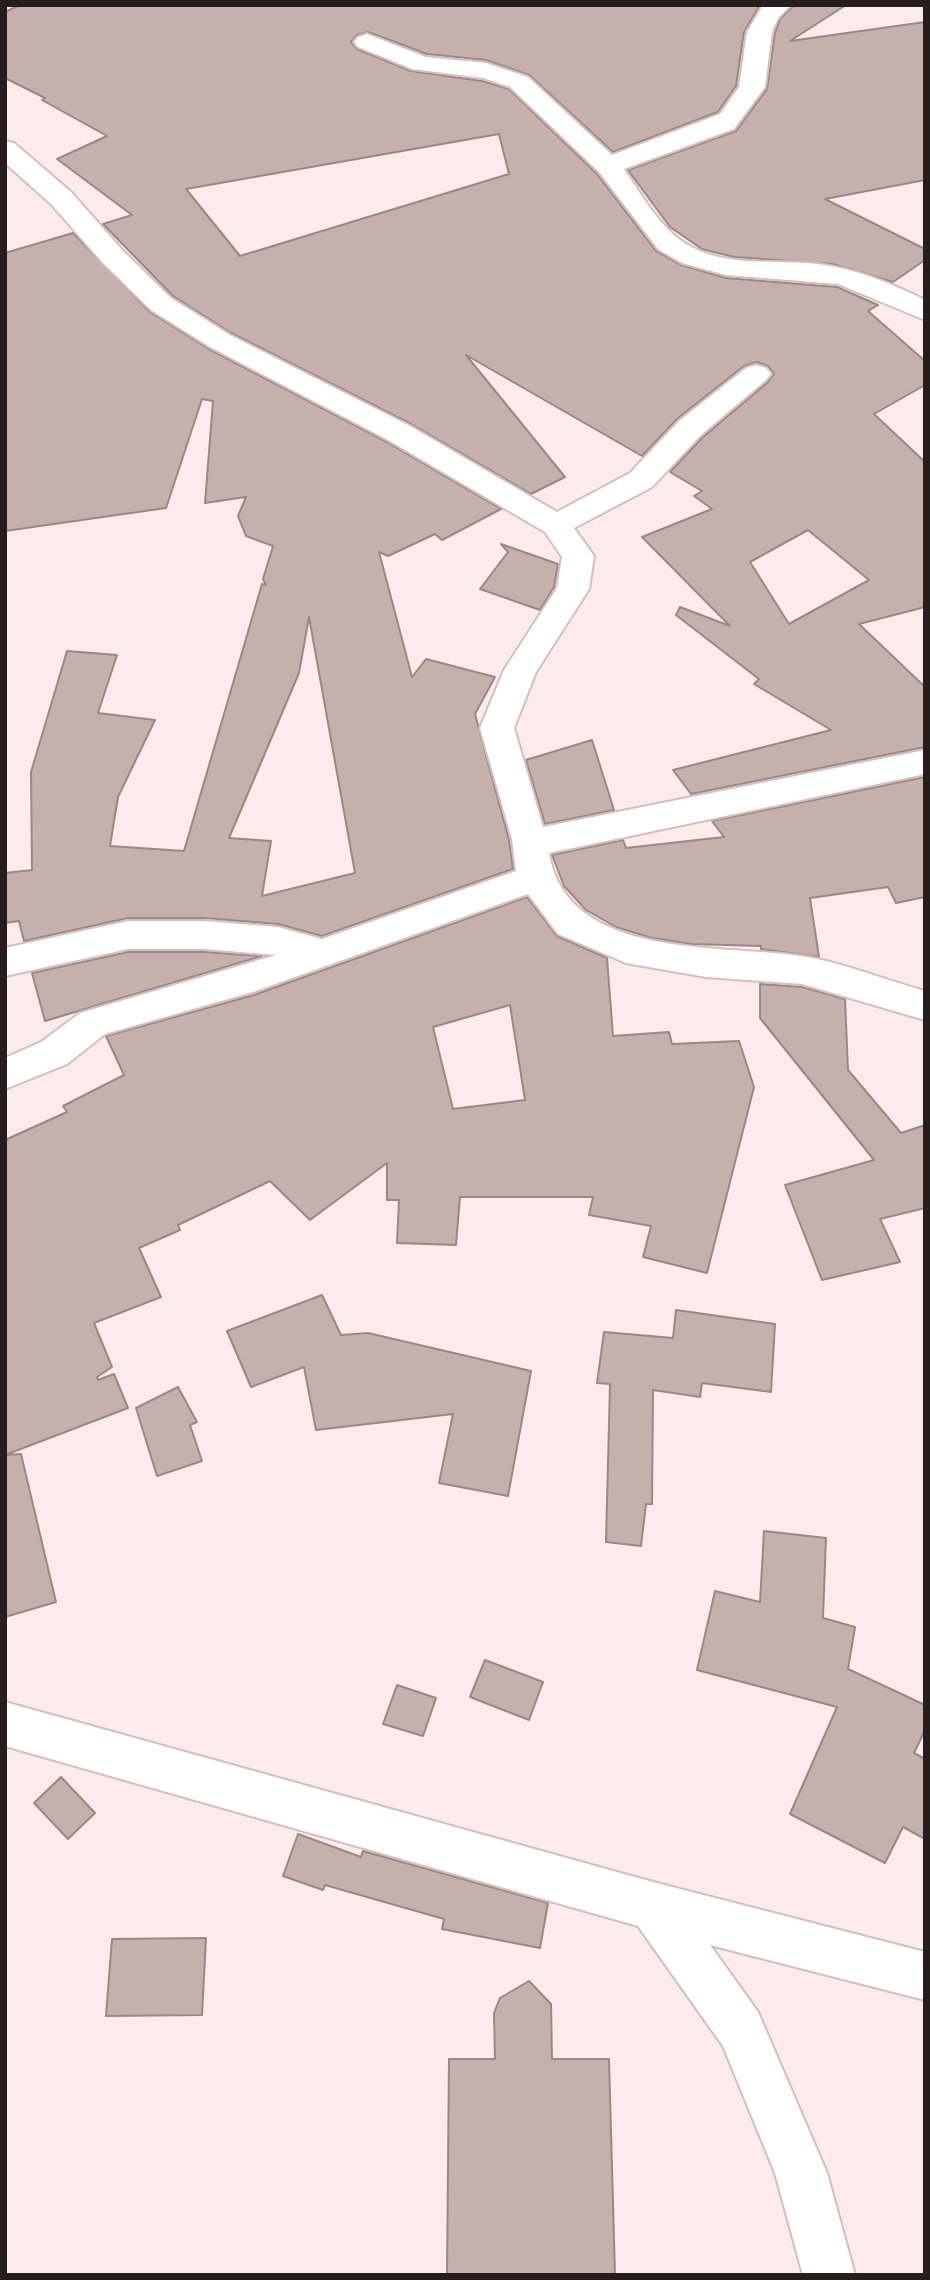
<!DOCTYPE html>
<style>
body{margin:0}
#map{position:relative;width:930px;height:2280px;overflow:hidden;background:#fdeaed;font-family:Lato,sans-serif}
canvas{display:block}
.frame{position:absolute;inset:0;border:7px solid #251d1e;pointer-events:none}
</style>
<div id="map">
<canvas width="930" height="2280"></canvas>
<div class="frame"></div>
</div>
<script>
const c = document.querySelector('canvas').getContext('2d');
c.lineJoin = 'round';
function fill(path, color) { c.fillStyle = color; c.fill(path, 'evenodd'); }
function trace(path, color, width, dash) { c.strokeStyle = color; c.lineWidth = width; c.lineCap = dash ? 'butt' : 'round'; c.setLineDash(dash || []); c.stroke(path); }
const building = new Path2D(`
 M20 5H760L744 32 736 86 718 112 613 152 529 75 486 60 427 54 368 32 357 35 351 42 357 49 411 71 482 81 509 89 597 174 656 251 681 265 726 278 837 287 878 305 868 311 925 361V385L874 414 925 462V607L859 624 925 687V747L691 794 673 770 831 730 754 684 759 679 676 615 680 607 730 626 642 537 712 509 694 496 702 491 670 472 703 437 768 382 774 374 768 366 757 362 744 366 677 419 642 456 466 355 565 477 531 494 411 424 231 333 173 296 103 224 132 215 57 159 107 136 42 100 45 98 5 78V12ZM499 134 509 174 240 256 186 189ZM808 530 869 580 789 624 750 562Z
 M794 5H846L790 41 925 22V180L825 199 925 249V260L893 282 833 264 734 257 702 249 670 227 628 170 736 131 767 89 775 33 780 19Z
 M73 233 150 312 209 349 387 442 501 509 442 540 435 534 388 556 379 552 412 677 426 659 495 677 475 714 509 840 513 869 322 936 278 924 204 918H128L24 941 19 921 5 923V873L32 870 31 772 67 651 117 655 98 713 155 720 118 797 110 846 184 851 262 584 266 585 263 579 273 546 246 536 238 516 246 497 205 503 213 401 202 399 166 508 5 531V253ZM309 617 355 873 262 896 271 841 229 838 299 673Z
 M501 544 558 564 554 587 540 610 480 589 508 552Z
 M592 740 614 810 545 824 526 760Z
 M925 777V897L896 903 888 887 810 898 819 957 761 949V946L691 944 652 938 616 927 586 910 564 886 552 855 623 840 626 848 724 837 712 821Z
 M527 897 557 936 607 958 613 1036 669 1032 672 1044 739 1041 754 1087 707 1273 643 1257 651 1226 589 1215 593 1197H460L456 1245 397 1243 399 1200H387V1163L310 1220 270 1181 178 1225 180 1230 139 1248 161 1297 94 1323 112 1367 97 1377 98 1380 114 1374 128 1408 5 1455V1140L67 1112 63 1106 124 1075 106 1036 254 995ZM510 1005 525 1100 453 1109 433 1027Z
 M128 952H204L262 956 45 1021 32 973Z
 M760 984 802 987 845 999 848 1070 901 1133 925 1125V1208L880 1219 900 1262 822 1280 785 1185 874 1160 760 1018Z
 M322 1295 341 1335 368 1333 531 1371 508 1496 439 1483 453 1414 316 1430 304 1367 251 1387 227 1331Z
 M676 1310 775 1324 771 1392 702 1383 700 1397 653 1390 652 1504H646L641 1546 606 1542 610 1384 597 1383 604 1332 673 1338Z
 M178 1387 197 1422 190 1425 202 1461 157 1476 136 1408Z
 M21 1454 56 1602 5 1617V1455Z
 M764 1531 826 1538 823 1618 855 1627 848 1669 925 1705V1730L914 1753 925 1759V1839L903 1827 885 1863 790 1814 837 1707 697 1670 715 1591 760 1602Z
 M485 1660 543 1682 529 1720 470 1697Z
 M397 1685 436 1698 423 1736 383 1724Z
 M61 1777 95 1813 68 1839 34 1803Z
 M298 1834 361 1857 363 1851 548 1903 540 1948 442 1929 444 1919 325 1885 323 1890 283 1876Z
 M206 1938 202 2015 106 2016 112 1939Z
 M529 1981 551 2004 552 2059H609L615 2275H447L449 2059H495L494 2013 500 1998Z`);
fill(building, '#c6b0ac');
trace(building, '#9c8783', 2);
const street = new Path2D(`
 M763 5H791L778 18 772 32 765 87 734 129 624 169C641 194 660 228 686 244 725 268 774 259 818 264 856 269 891 283 925 300V320L838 284 726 275 682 263 658 249 599 172 510 87 483 78 412 69 358 47 354 42 358 37 367 34 426 57 486 63 528 77 612 155 720 114 739 87 747 32Z
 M5 141 14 143 71 192 123 251 171 298 230 335 410 426 557 512 630 473 679 421 746 368 756 365 766 368 771 374 766 380 701 435 652 487 574 528 594 556 589 589 536 672 514 728 543 827 925 750V774L549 853C566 960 721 944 801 956 842 962 885 980 925 991V1020L802 984 706 977 626 963 558 934 528 894 253 992 105 1034 67 1064 5 1089V1058L41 1042 80 1013 276 955 204 949H128L5 976V948L128 921H204L278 927 322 939 516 871 512 839 480 728 504 670 557 588 562 557 545 532 388 440 210 347 151 310 103 263 51 204 5 163Z`);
const secondary = new Path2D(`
 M5 1702 653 1882 925 1952V2000L710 1945 758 2012 827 2173 855 2275H803L775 2173 723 2046 638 1926 5 1746Z`);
trace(street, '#d5bec2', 4);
trace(secondary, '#d5bec2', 4);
fill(street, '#fff');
fill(secondary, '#fff');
</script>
